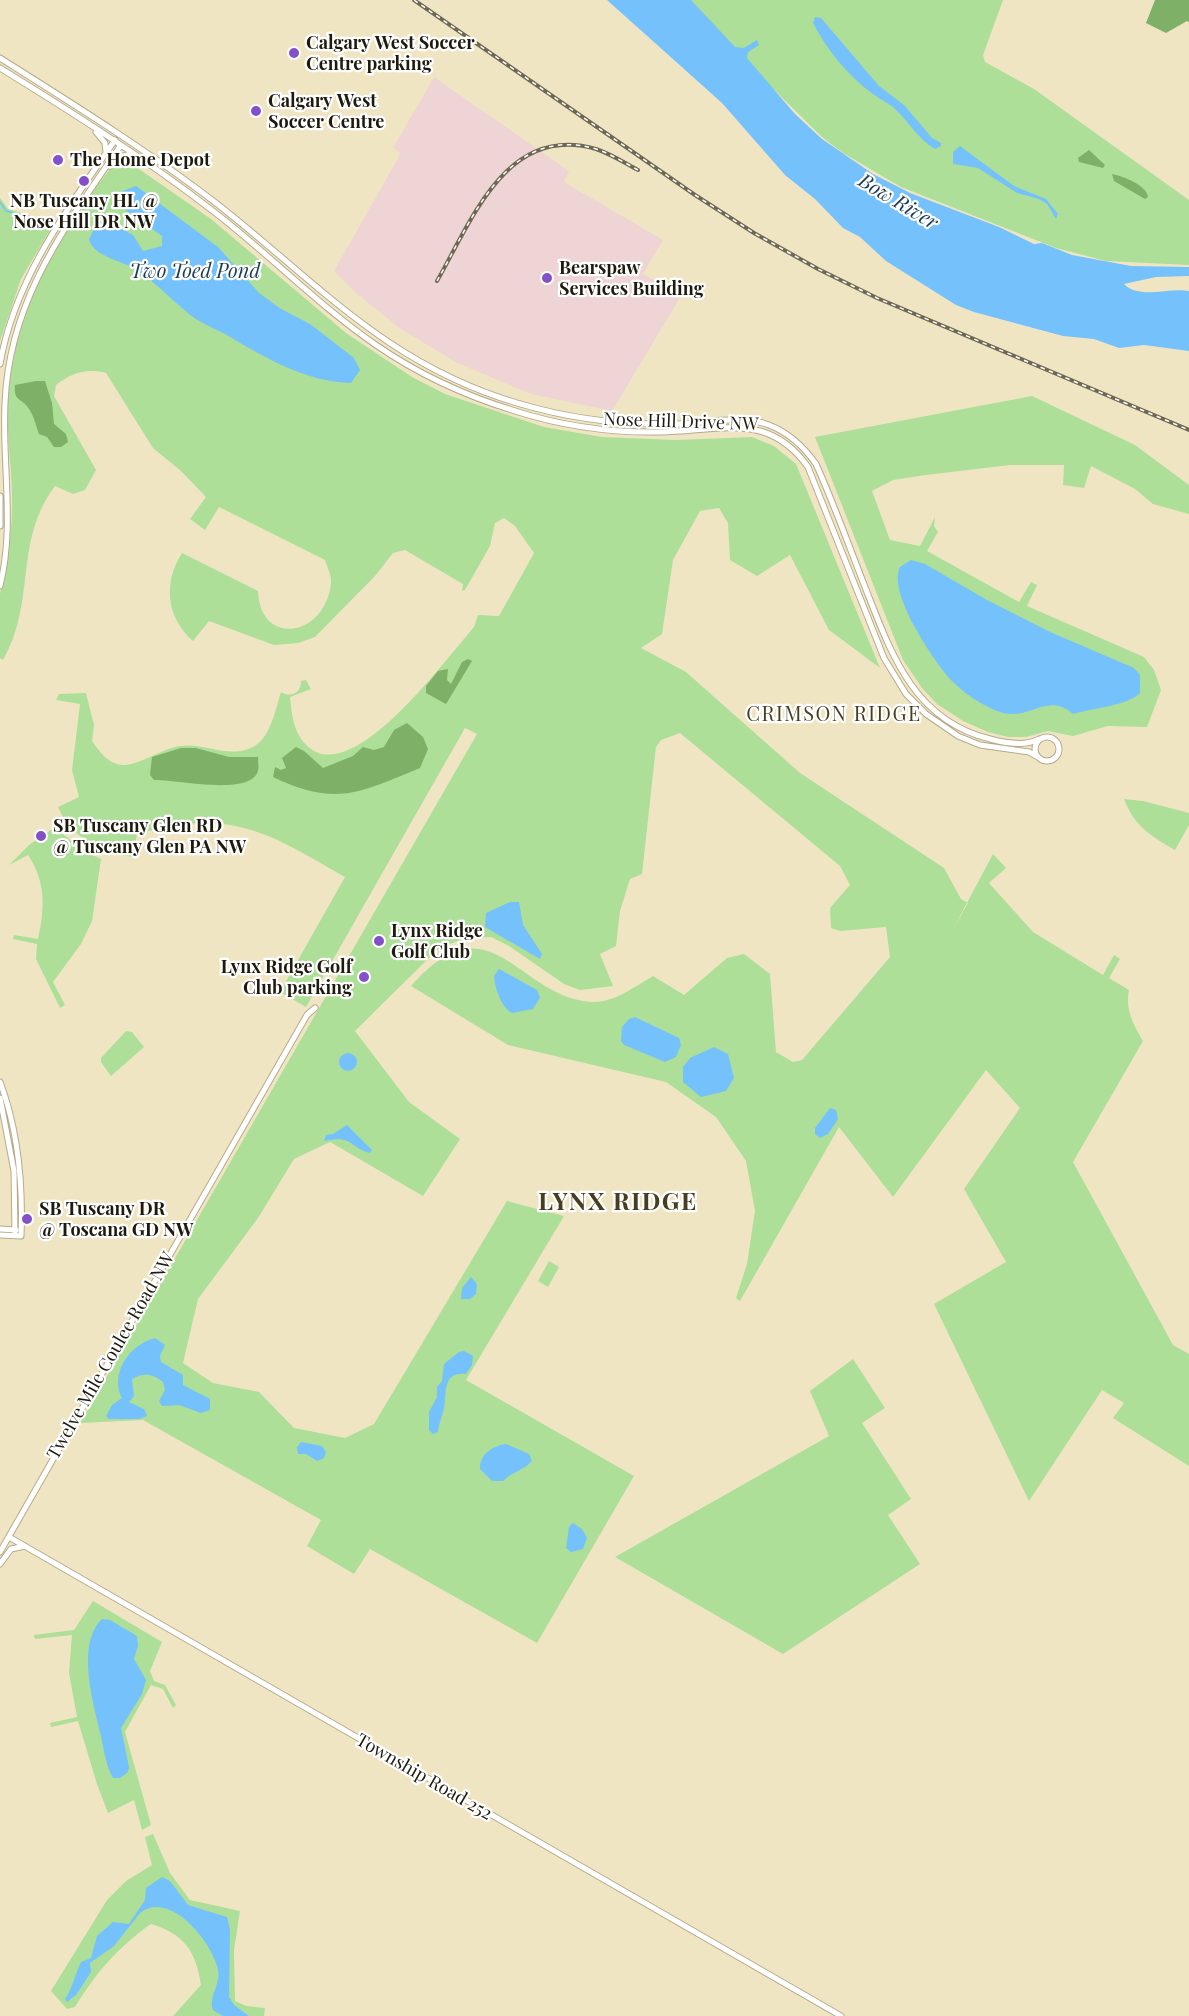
<!DOCTYPE html>
<style>
body{margin:0}
canvas{display:block;background:#f0e5c3}
</style>
<canvas width="1189" height="2016"></canvas>
<script>
const c = document.querySelector('canvas').getContext('2d');
c.lineJoin = 'round';
function fill(path, color) { c.fillStyle = color; c.fill(path, 'evenodd'); }
function trace(path, color, width, dash) { c.strokeStyle = color; c.lineWidth = width; c.lineCap = dash ? 'butt' : 'round'; c.setLineDash(dash || []); c.stroke(path); }
function label(font, color, halo, rows, align = 'center') {
  c.font = font + ' "Playfair Display",serif'; c.lineWidth = 4.5; c.setLineDash([]); c.textBaseline = 'middle'; c.strokeStyle = halo; c.fillStyle = color; for (const [text, x, y, turn = 0] of rows) {
    c.save(); c.translate(x, y); c.rotate((+turn || 0) * Math.PI / 180); c.textAlign = isNaN(turn) ? turn : align; if (halo) c.strokeText(text, 0, 0); c.fillText(text, 0, 0); c.restore();
  }
}
fill(new Path2D(`
 M434 77 569 171 564 182 663 240 643 274 681 296 612 411 531 394 457 363 398 327 356 293 334 271 401 153 393 148Z`), '#eed4d4');
fill(new Path2D(`
 M683 0H1003L983 55 985 62 1034 89 1189 200V265L1106 261 1056 248 901 187 843 153 822 137Z
 M126 160 211 219 346 333 412 377 445 394 544 427 602 437 676 440 752 437 774 446 796 464 880 668 829 630 790 555 757 576 730 560 728 523 719 508 700 511 673 560 662 634 641 648 686 672 800 773 944 868 961 899 968 903 952 931 993 854 1006 868 989 883 1033 932 1103 975 1114 955 1120 959 1109 978 1129 990C1125 1009 1133 1024 1143 1041L1073 1162 1173 1345 1189 1354V1466L1113 1418 1124 1403 1102 1390 1029 1501 934 1304 1006 1262 964 1189 1020 1108 986 1070 893 1197 839 1127 740 1301 736 1298 747 1264 755 1211 746 1161 716 1117 666 1082 508 1045 411 986C492 894 518 1000 594 1002 615 1002 636 986 653 976L684 995 727 958 744 954 770 974 776 1052 793 1062 802 1060 890 957 886 927 840 931 831 928 830 908 850 885 840 866 680 733 661 740 656 747 642 874 630 879 620 911 616 946 600 954 613 986 580 990 564 984 509 946 491 937 465 938 438 949 355 1031 409 1102 460 1139 423 1196 330 1142 294 1159 258 1218 198 1299 183 1363 213 1383 259 1392 294 1428 345 1438 374 1424 507 1201 564 1216 466 1380 634 1476 537 1643 370 1549 354 1574 307 1546 321 1520 143 1420 80 1423 477 734 465 728 306 1007 280 992 345 877C299 851 256 821 201 823 179 824 158 831 137 832L134 857C102 854 71 837 58 807L79 797 72 770 80 704 56 700 59 694 86 693 94 725 92 741C100 752 108 764 123 765 138 766 163 748 180 746 206 742 232 761 256 745 271 735 276 708 281 692 292 698 301 693 301 681L306 680 311 689 290 697C292 719 295 741 316 752 363 773 445 660 474 627L478 615 499 616 534 553 515 526 504 518 495 523 490 546 465 590 462 591 463 584 405 550 393 553 375 576 315 637 298 643 274 645 209 621 193 641C166 617 163 583 182 553L258 591C260 647 325 638 331 583 332 576 327 567 325 560L219 507 205 530 190 519 206 497 181 471 153 448 106 373C86 368 72 373 56 385L54 396 96 470 85 490 73 494 55 486C13 542 37 601 3 660L0 658C0 638 0 614 0 594 5 566 12 539 12 509 13 473 6 437 8 400 14 309 59 235 114 164Z
 M0 198 8 209 54 223 21 279 0 341Z
 M1032 396 1135 445 1189 485V514L1153 504 1135 489 1091 466 1084 488 1063 485 1064 465H1010L926 475 893 480 872 491 890 540 920 546 935 517 934 526 938 532 927 551 1019 602 1031 582 1037 585 1027 606 1144 657 1154 670 1161 690 1147 727 1108 726 1073 736 1048 731 1026 737H1008L988 732 963 721 937 704 922 688 903 660 815 437Z
 M1124 799 1143 801 1189 813V825L1175 850C1151 836 1134 826 1124 799Z
 M55 827 82 850 101 859 92 921 81 944 53 982 65 1005 60 1008 36 959 37 944 13 939 14 935 38 939C45 908 46 882 28 855L9 865 29 845Z
 M126 1031 132 1032 144 1047 111 1076 101 1062V1058Z
 M549 1261 559 1267 548 1287 538 1281Z
 M853 1359 885 1408 862 1423 911 1499 888 1515 920 1564 783 1654 615 1557 829 1436 810 1391Z
 M93 1601 162 1642 150 1671 154 1681 165 1685 176 1705 173 1708 163 1689 151 1685 125 1732 151 1825 142 1830 134 1800 108 1813 97 1784 78 1721 51 1727 50 1723 77 1717 69 1673 72 1635 35 1639 34 1635 74 1630Z
 M153 1834 170 1873 190 1900 240 1911 234 1950 235 2001 246 2006 265 2008 264 2016H173L201 1985C196 1951 184 1934 151 1924 118 1947 96 1973 75 2007L67 2009 51 1991 107 1900 126 1881 152 1865 145 1837Z`), '#addf98');
fill(new Path2D(`
 M1155 0H1189V22L1187 21 1166 33 1146 23Z
 M1089 150 1105 165 1103 168 1079 162 1078 158Z
 M1112 174C1122 176 1147 185 1148 197L1145 199 1114 181Z
 M36 381H45L52 403 54 424 66 434 68 442 61 447H54L47 437 39 434C36 426 34 416 29 409 23 398 13 402 15 385Z
 M468 659 472 661 446 704 426 693V686L438 671 448 669 447 680 451 684 462 662Z
 M407 723 423 737 428 749 420 768C359 793 336 807 273 777L275 767 281 770 286 768 282 758 296 747 304 751 323 768 353 756 363 747 374 750 384 747 394 730Z
 M181 748H196L229 757H258C258 762 259 767 258 771 250 797 175 779 154 780L150 775 152 757Z`), '#7eb068');
fill(new Path2D(`
 M607 0H691L735 47 744 48 757 40 759 45 748 52 747 58 795 114 822 139 873 174 910 193 999 227 1034 244 1042 243 1072 255 1131 266 1189 267V276L1156 277 1124 284C1139 300 1170 287 1189 291V351L1144 345 1119 348 1094 339 1063 336 974 312 956 305 886 261 860 237 843 228 815 199 785 175 722 103Z
 M815 17 821 18 879 86 904 105 932 138 941 143V146L935 149C918 139 910 123 896 110 890 103 880 100 873 94 848 76 827 50 813 23Z
 M960 146 1014 186 1046 199 1058 214 1056 219 1047 204 1039 199 1017 193 978 168 953 164V152Z
 M136 186 218 247 259 293 281 309 310 324 354 358 360 370 351 383C305 382 264 357 225 334 213 328 199 322 189 314 171 299 156 283 137 270 123 261 92 256 89 239L97 223 105 220 133 235 143 251 162 246V236L113 201 117 193Z
 M911 560 925 564 987 600 1050 632 1134 668 1140 675V693C1127 706 1092 708 1073 714 1047 691 1029 722 1000 712 981 705 965 694 951 680 933 660 887 592 900 567Z
 M510 902H519L523 925 542 954 540 959 485 927 486 913Z
 M499 969 537 990 540 998 533 1009 512 1013C501 1007 495 988 494 976Z
 M635 1017 679 1038 681 1045 676 1057 665 1062 624 1045 621 1041 622 1027 629 1019Z
 M714 1047 728 1054 734 1078 726 1091 701 1097 683 1082V1067L690 1058Z
 M339 1062a9 9 0 1 1 18 0a9 9 0 1 1-18 0Z
 M830 1108 836 1110 838 1119 828 1134 820 1138 815 1134V1128Z
 M347 1125 372 1150 370 1153C347 1147 355 1135 324 1141L326 1135 333 1134Z
 M471 1277 477 1284 476 1294 470 1299H461L462 1288Z
 M155 1338 165 1345 160 1356 161 1362 183 1375V1385L210 1399V1410L201 1413 179 1405 162 1406 159 1401 165 1390 163 1382C154 1374 143 1372 132 1379L134 1396 129 1402 144 1409 147 1416 139 1419H109L106 1416 112 1405 122 1398C109 1374 130 1344 155 1338Z
 M464 1351 473 1356 472 1365 466 1374C442 1372 447 1392 444 1408 442 1417 439 1423 438 1432L433 1434 429 1430V1412L437 1397V1387L442 1381 444 1364 459 1352Z
 M301 1442 322 1446 326 1452 324 1458 317 1461 306 1454H298L297 1447Z
 M506 1444 529 1454 532 1461C523 1471 513 1471 503 1481H492L480 1469C480 1454 492 1446 506 1444Z
 M573 1523 582 1529 587 1538 583 1549 571 1552 566 1548 569 1527Z
 M102 1619 110 1620 137 1636 138 1646 134 1659 146 1680 142 1694 121 1728 129 1767 128 1772 120 1778H113C105 1764 104 1748 100 1732 93 1702 76 1644 102 1619Z
 M162 1877 170 1881 188 1905 227 1917 230 1929 229 1997 234 2005 249 2016H223L213 2010C208 1997 221 1984 218 1970 213 1943 170 1889 140 1913L114 1946 90 1963 91 1972 76 1995 67 2002 65 1999C71 1992 76 1972 81 1962L91 1958 97 1936 113 1922 129 1924 145 1900 146 1888Z`), '#74c1fc');
trace(new Path2D(`
 M0 202 6 211 45 221`), '#74c1fc', 1.5);
const secondary = new Path2D(`
 M0 58C73 104 147 150 216 203 318 283 386 364 517 403 567 418 619 425 671 424 703 424 739 414 769 425 790 433 804 447 816 464 834 504 849 546 865 587 891 653 913 720 990 739 1005 743 1025 747 1039 739
 M0 68C73 113 146 159 213 211 269 254 318 305 376 345 418 374 466 396 515 411 562 426 613 433 662 432 694 432 730 423 760 431 781 437 796 450 808 467L884 658 906 694 926 714 958 736 980 745 1029 752 1038 757
 M96 132 105 143 106 152
 M110 166 122 156 133 154
 M0 364C15 278 67 210 115 140
 M0 496V526
 M0 586C15 525 2 465 5 403 9 300 65 227 121 145
 M1035 749a12 12 0 1 1 24 0a12 12 0 1 1-24 0Z
 M0 1082C18 1130 23 1184 21 1236L0 1235
 M0 1098 14 1171 15 1235
 M0 1229 16 1230
 M9 1537 841 2016
 M0 1552 307 1015 315 1008
 M0 1564 11 1549 25 1546`);
trace(secondary, '#b6aa8b', 7);
trace(secondary, '#fff', 5);
const rail = new Path2D(`
 M414 0 695 195 754 233 818 269 877 298 1189 430
 M437 281C472 220 507 123 596 149 611 154 625 163 638 170`);
trace(rail, '#6e6853', 4);
trace(rail, '#fff', 1.5, [4.5]);
for (const [x, y, r, color] of [
 [294,53,6,"#8350c8"],
 [256,111,6,"#8350c8"],
 [58,160,6,"#8350c8"],
 [84,181,6,"#8350c8"],
 [547,278,6,"#8350c8"],
 [41,836,6,"#8350c8"],
 [379,941,6,"#8350c8"],
 [364,977,6,"#8350c8"],
 [27,1219,6,"#8350c8"]
]) { const dot = new Path2D(); dot.arc(x, y, r, 0, 2 * Math.PI); c.fillStyle = color; c.fill(dot); trace(dot, '#fff', 2); }
label('bold 18px', '#1e1a0e', '#fff', [
 ["Calgary West Soccer",306,43],
 ["Centre parking",306,64],
 ["Calgary West",268,101],
 ["Soccer Centre",268,122],
 ["The Home Depot",70,160],
 ["NB Tuscany HL @",84,201,"center"],
 ["Nose Hill DR NW",84,222,"center"],
 ["Bearspaw",559,268],
 ["Services Building",559,289],
 ["SB Tuscany Glen RD",53,826],
 ["@ Tuscany Glen PA NW",53,847],
 ["Lynx Ridge",391,931],
 ["Golf Club",391,952],
 ["Lynx Ridge Golf",352,967,"right"],
 ["Club parking",352,988,"right"],
 ["SB Tuscany DR",39,1209],
 ["@ Toscana GD NW",39,1230]
], 'left');
label('18px', '#1e1a0e', '#fff', [
 ["Nose Hill Drive NW",681,422,2],
 ["Twelve Mile Coulee Road NW",111,1356,-60],
 ["Township Road 252",424,1777,30]
]);
label('italic 20px', '#1a3b53', '#fff', [
 ["Bow River",898,202,31],
 ["Two Toed Pond",195,272]
]);
c.letterSpacing = '1.5px';
label('20px', '#473d21', '#fff', [
 ["CRIMSON RIDGE",834,715]
]);
c.letterSpacing = '0px';
c.letterSpacing = '1.5px';
label('bold 24px', '#473d21', '#fff', [
 ["LYNX RIDGE",618,1203]
]);
c.letterSpacing = '0px';
</script>
